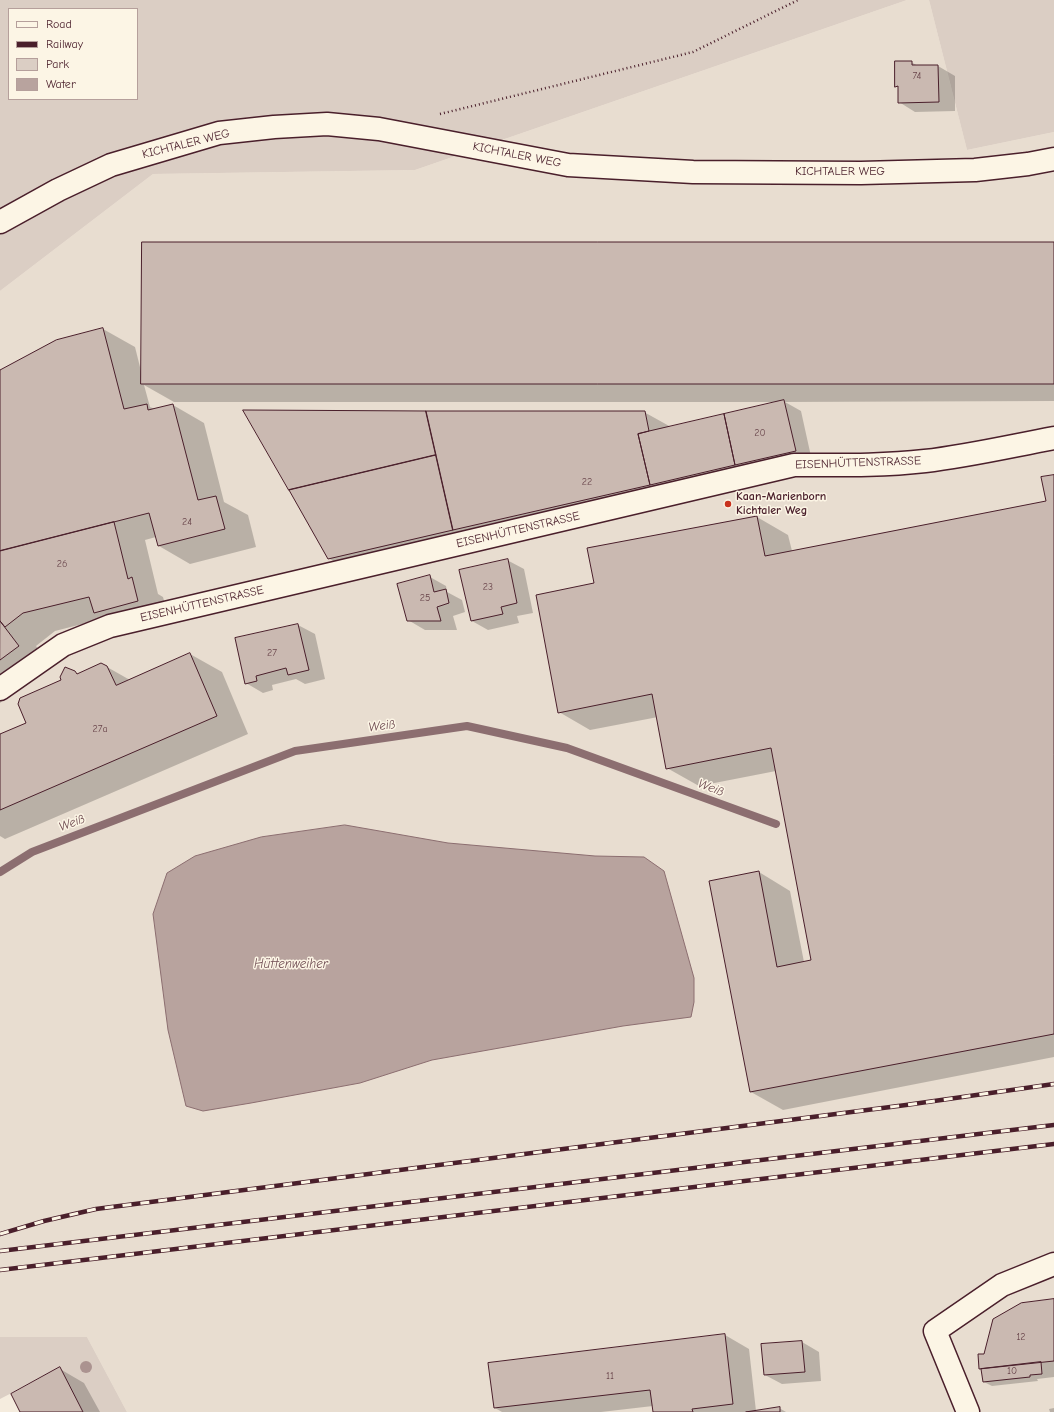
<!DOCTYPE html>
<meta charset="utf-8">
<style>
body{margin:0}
#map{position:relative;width:1054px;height:1412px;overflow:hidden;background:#f5ecde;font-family:"Comic Neue",sans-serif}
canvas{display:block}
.legend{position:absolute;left:8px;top:8px;width:130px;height:92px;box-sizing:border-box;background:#fcf5e5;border:1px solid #b59f9b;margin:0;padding:5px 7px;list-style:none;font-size:12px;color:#4a1f2b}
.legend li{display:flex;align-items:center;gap:8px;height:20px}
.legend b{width:20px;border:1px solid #b59f9b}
</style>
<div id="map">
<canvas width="1054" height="1412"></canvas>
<ul class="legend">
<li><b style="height:5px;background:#fcf5e5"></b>Road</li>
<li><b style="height:5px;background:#4a1f2b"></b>Railway</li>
<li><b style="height:11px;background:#dbcec4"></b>Park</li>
<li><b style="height:11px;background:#b8a39e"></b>Water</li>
</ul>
</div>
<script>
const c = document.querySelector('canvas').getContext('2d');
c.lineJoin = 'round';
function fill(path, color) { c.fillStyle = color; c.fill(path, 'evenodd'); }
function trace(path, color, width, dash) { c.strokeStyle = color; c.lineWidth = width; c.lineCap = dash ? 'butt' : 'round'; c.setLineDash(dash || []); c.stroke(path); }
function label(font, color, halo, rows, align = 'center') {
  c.font = font + ' "Comic Neue",sans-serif'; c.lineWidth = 3; c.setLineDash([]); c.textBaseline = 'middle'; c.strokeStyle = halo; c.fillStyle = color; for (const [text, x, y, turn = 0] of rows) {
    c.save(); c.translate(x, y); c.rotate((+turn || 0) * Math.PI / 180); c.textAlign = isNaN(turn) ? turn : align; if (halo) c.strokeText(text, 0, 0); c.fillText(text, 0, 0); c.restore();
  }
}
fill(new Path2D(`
 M907 0H929L967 150 1054 132V1412H127L87 1337H0V291L153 174 415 170Z`), '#e8ddd0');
fill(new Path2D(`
 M0 0H907L415 170 153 174 0 291ZM9 9H137V99H9Z
 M929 0H1054V132L967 150Z
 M0 1337H87L127 1412H83L60 1368 0 1399Z`), '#dbcec4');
const water = new Path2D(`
 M345 825 448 843 595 856 644 857 664 871 694 978V1002L691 1017 623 1026 432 1060 360 1083 251 1103 203 1111 186 1106 168 1030 153 914 167 873 195 856 261 837Z`);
fill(water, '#b8a39e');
trace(water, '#8c6e70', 1);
fill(new Path2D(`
 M911 62 918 66H938L955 76V111L915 112 899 102V88L896 86Z
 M1054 243V401L785 402 801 411 812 461 360 576 328 558 644 412 671 427 779 402H174L144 385 150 407 155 409 173 405 204 423 224 502 248 515 256 547 190 564 159 546 156 537 145 540 158 594 163 597 169 619 106 618 55 631 36 646 50 664 0 703V371L103 329 135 347 142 375Z
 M1054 476V1057L783 1110 751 1092 711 882 759 872 790 891 804 962 812 961 776 771 699 786 667 768 658 717 590 730 559 712 595 584 757 517 788 535 792 551 1047 502Z
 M507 560 524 569 533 613 517 616 519 623 488 630 472 621Z
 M430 577 446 586 447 592 462 600 465 612 453 616 457 630H425L408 620Z
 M298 625 315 634 325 679 305 684 296 679 272 685 273 690 263 693 246 683Z
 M190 654 222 672 248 734 5 839 0 836V735L28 724 62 681 75 672 79 675 107 667 130 680Z
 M1054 1300V1377L1037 1379 1038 1381 992 1386 984 1382 982 1370 980 1369 984 1355Z
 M725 1335 749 1349 756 1411 779 1408 786 1412H654L653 1406 601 1412H502L495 1408Z
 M802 1342 819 1352 821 1381 782 1384 765 1375 762 1345Z
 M60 1369 84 1383 100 1412H21Z
 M1054 1408V1412H1050L1049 1409Z`), '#0003');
trace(new Path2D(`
 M0 872 32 852 295 751 467 726 567 748 776 824`), '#8c6e70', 8);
const building = new Path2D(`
 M895 61H912V65H938L939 102 898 103V86L895 87Z
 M142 242H1054V384H141Z
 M103 328 124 409 147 404 148 410 173 404 198 500 216 496 225 529 158 546 149 513 0 551V370L56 340Z
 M784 400 796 451 735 465 724 414Z
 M243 410 426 411 436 455 289 490Z
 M426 411H645L649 431 638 434 650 485 453 530Z
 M724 414 735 465 650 485 638 434Z
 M436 455 453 530 328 559 289 490Z
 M1054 475V1034L750 1092 709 881 759 871 777 967 811 960 771 748 666 769 652 694 558 713 536 595 594 583 587 548 757 516 765 556 1046 501 1041 477Z
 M114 522 128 579 132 577 138 601 94 613 89 597 23 613 5 627 0 621V551Z
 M508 559 517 603 501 607 503 614 471 621 459 570Z
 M430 575 434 592 446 589 449 603 437 607 441 621H407L397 584Z
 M0 621 19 646 0 660Z
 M298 624 309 670 288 675 286 668 256 676 257 681 245 684 235 638Z
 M190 653 217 716 0 810V734L26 723 18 704 20 698 61 680 60 677 65 667 75 671 77 674 101 663 107 666 116 685Z
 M1054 1299V1361L979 1369 978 1354H984L993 1319 1021 1303Z
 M725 1334 733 1404 692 1409 693 1412H653L650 1390 494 1408 488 1363Z
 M802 1341 805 1372 764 1375 761 1344Z
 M1041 1362 1042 1374 1030 1375V1377L983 1382 981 1369Z
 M60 1367 83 1412H20L11 1394Z
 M780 1407V1412H746Z`);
fill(building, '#cab9b1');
trace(building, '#4a1f2b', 1);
const minor = new Path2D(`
 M0 222 58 190 111 165 219 133 274 127 327 124 379 129 568 165 693 172 861 173 975 170 1028 164 1054 159
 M0 689 63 645 110 626 794 465C838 465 881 466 925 461 968 456 1011 446 1054 438
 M968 1412 935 1331 1002 1285 1054 1264`);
trace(minor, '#4a1f2b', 25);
trace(new Path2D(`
 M440 114 693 52 798 0`), '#4a1f2b', 2.5, [1, 3]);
trace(minor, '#fcf5e5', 22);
const rail = new Path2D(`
 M0 1234 44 1221 96 1209 906 1105 1054 1084
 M0 1251 1054 1125
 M0 1270 1054 1144`);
trace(rail, '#4a1f2b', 4.5);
trace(rail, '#fcf5e5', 3, [9]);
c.fillStyle = '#ab9390';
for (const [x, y] of [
 [86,1367]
]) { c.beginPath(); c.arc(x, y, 6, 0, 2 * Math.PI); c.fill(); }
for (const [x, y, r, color] of [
 [728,504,4,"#c8321e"]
]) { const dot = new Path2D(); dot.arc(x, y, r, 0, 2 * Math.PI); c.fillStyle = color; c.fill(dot); trace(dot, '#fcf5e5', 1.5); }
label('10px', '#6a464c', null, [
 ["74",917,76],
 ["20",760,433],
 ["22",587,482],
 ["24",187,522],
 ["26",62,564],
 ["23",488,587],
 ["25",425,598],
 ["27",272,653],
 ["27a",100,729],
 ["12",1021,1337],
 ["10",1012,1371],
 ["11",610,1376]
]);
label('12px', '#4a1f2b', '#fcf5e5', [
 ["KICHTALER WEG",186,144,-14],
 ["KICHTALER WEG",517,155,11],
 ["KICHTALER WEG",840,172],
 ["EISENHÜTTENSTRASSE",858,463,-2],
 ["EISENHÜTTENSTRASSE",518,530,-13],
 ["EISENHÜTTENSTRASSE",202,604,-13]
]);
label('bold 12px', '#4a1f2b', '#fcf5e5', [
 ["Kaan-Marienborn",736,497],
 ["Kichtaler Weg",736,511]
], 'left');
label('italic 13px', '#704d53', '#fcf5e5', [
 ["Weiß",382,726,-8],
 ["Weiß",711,788,20],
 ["Weiß",72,823,-21],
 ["Hüttenweiher",291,964]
]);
</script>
